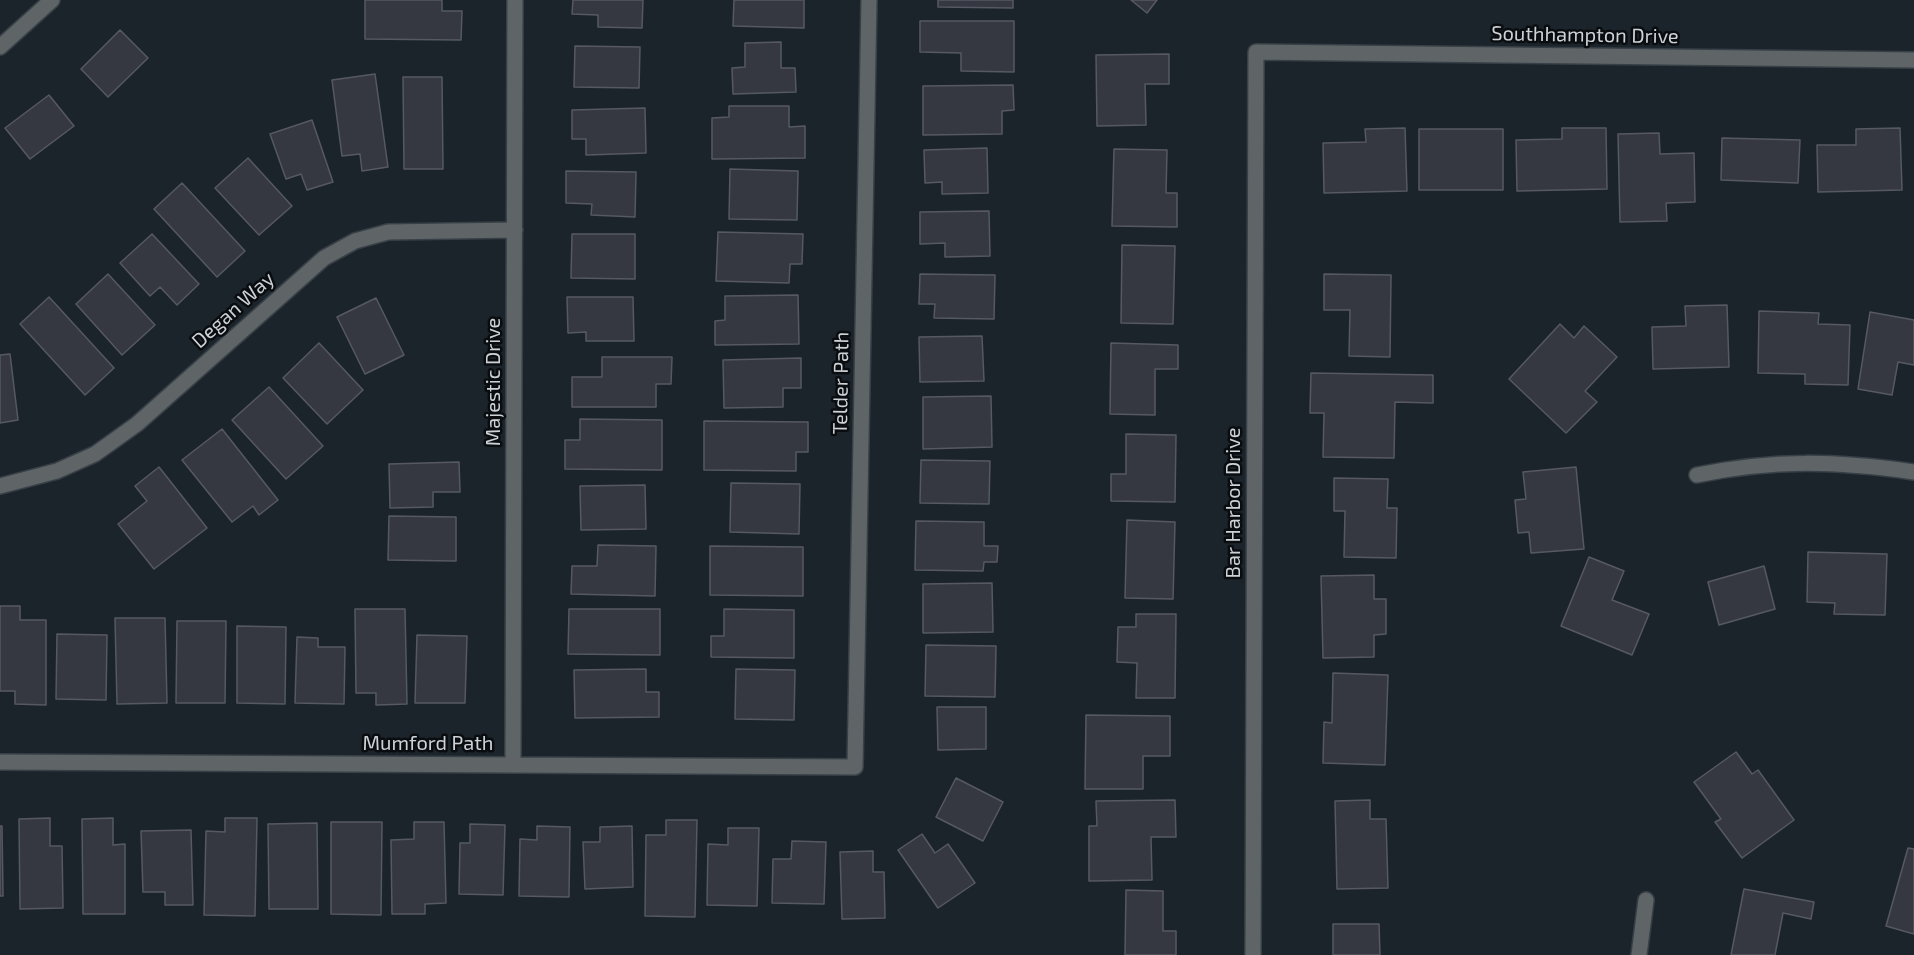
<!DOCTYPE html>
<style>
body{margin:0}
canvas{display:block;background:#1c242b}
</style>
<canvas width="1914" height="955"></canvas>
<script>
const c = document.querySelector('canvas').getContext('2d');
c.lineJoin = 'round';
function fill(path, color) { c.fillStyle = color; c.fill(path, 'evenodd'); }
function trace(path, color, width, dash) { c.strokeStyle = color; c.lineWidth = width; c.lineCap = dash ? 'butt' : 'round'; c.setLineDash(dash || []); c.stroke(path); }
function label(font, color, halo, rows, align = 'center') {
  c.font = font + ' "Exo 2",sans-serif'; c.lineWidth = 5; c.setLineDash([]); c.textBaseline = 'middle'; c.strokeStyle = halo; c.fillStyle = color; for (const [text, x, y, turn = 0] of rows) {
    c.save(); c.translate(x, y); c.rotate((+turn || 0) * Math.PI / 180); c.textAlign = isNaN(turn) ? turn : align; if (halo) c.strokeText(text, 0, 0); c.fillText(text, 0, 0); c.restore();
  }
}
const building = new Path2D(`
 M365 0H442V11H462L461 40 365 39Z
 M573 0H643L642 28 598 27V15L572 14Z
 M734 0H804V28L733 26Z
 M938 0H1013V8L938 7Z
 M1131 0H1157L1147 13Z
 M920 21H1014V72L961 71V53L920 52Z
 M120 30 148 58 108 97 81 69Z
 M781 42V68H795L796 92 733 94 732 68 745 67V43Z
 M575 46 640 47 639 88 574 87Z
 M1169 54V84H1145L1146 125 1097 126 1096 55Z
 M375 74 388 167 362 171 360 154 342 156 332 80Z
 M403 77H442L443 169H404Z
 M1013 85 1014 110 1002 111V134L923 135V86Z
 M49 95 74 126 30 159 5 128Z
 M729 106H789V127L805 126V158L712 159V118L729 117Z
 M645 108 646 153 586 155V139H572V110Z
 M312 120 333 182 307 190 301 174 286 179 270 134Z
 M1405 128 1407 191 1324 193 1323 143 1366 142 1365 129Z
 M1562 128H1606L1607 189 1517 191 1516 140 1562 139Z
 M1900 128 1902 190 1818 192 1817 145H1856V129Z
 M1419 129H1503V190H1419Z
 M1659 133 1660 154 1694 153 1695 202 1666 203 1667 221 1620 222 1618 134Z
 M1722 138 1800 140 1798 183 1721 180Z
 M987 148 988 193 942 194V182L925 183 924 150Z
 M1114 149 1167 150 1166 193H1177V227L1112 226Z
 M248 158 292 206 259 235 215 188Z
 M730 169 798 171 797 220 729 219Z
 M566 171 636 172 635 217 591 215 592 204 566 203Z
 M182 183 245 251 217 277 154 209Z
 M989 211 990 256 945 257V243L920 244V212Z
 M718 232 803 234 802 264H790L789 283 716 281Z
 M152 234 199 284 177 305 160 287 150 296 120 263Z
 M572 234H635V279L571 278Z
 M1122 245 1175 246 1173 324 1121 323Z
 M108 274 155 325 122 355 76 304Z
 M920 274 995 275 994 319 934 318 935 304H919Z
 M1324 274 1391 275 1390 357 1349 356 1350 310H1324Z
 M798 295 799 344 715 345V321L725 320V296Z
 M49 297 114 368 85 395 20 324Z
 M567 297H633L634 341H586V332L568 333Z
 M376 298 404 355 365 374 337 317Z
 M1727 305 1729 367 1653 369 1652 327 1686 326 1685 306Z
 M1759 311 1819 313 1818 324 1850 325 1848 385 1805 384V374L1758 373Z
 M1870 312 1914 320V365L1898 362 1892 395 1858 389Z
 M1560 324 1574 338 1584 326 1617 357 1585 391 1597 402 1566 433 1509 379Z
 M982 336 984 381 920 382 919 337Z
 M319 343 363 390 327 424 283 378Z
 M1111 343 1178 345V369H1155V415L1110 414Z
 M10 354 18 420 0 423V355Z
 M602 357H672L671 384H656V407H572V377H602Z
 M801 358V388H783V407L724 408 723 360Z
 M1311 373 1433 375V403L1395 402 1394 458 1323 457 1324 413H1310Z
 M269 387 323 446 286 479 232 420Z
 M991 396 992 447 923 449V397Z
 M580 419 662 420V470L565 469V440H580Z
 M704 421 808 422V452H796V471L704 470Z
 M222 429 278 500 259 515 253 506 232 522 182 460Z
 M1126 434 1176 435 1175 502 1111 501V474H1126Z
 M921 460 990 461 989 504 920 503Z
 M459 462 460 492H433V507L390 508 389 464Z
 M159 467 207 528 154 569 118 524 147 501 135 486Z
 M1576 467 1584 549 1531 553 1529 532 1518 533 1515 500 1526 499 1523 472Z
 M1334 478 1388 479 1387 508H1397L1396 558 1344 557 1345 511H1334Z
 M731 483 800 484 799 534 730 532Z
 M645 485 646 529 581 530 580 486Z
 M389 516 456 517V561L388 560Z
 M1127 520 1175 522 1173 599 1125 598Z
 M916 521 984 522V546H998L997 562H984L983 571 915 570Z
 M598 545 656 546 655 596 571 594 572 566H597Z
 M710 546 803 547V596L710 595Z
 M1808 552 1887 554 1885 615 1834 614 1835 603 1807 602Z
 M1589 557 1624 571 1612 600 1649 614 1632 655 1561 626Z
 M1764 566 1775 609 1719 625 1708 582Z
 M1374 575V599H1386V634L1374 635V657L1323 658 1321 576Z
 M992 583 993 632 923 633V584Z
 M0 606H20V620H46V705L15 704V691H0Z
 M355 609H405L407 704 376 705V693H356Z
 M569 609H660V655L568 654Z
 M724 609 794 610V658L711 657V636H724Z
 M1136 614H1176L1175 698H1136L1137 663 1117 662 1118 627H1136Z
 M115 618H165L167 703 117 704Z
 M177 621H226L225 703H176Z
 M237 626 286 627 285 704 237 703Z
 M57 634 107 635 106 700 56 699Z
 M417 635 467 636 465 703H415Z
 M297 637 318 638V647H345L344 704 295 703Z
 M926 645 996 646 995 697 925 696Z
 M646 669V692H659V717L575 718 574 670Z
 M736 669 795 670 794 720 735 719Z
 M1333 673 1388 675 1385 765 1323 763 1324 722 1332 723Z
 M937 707H986V749L938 750Z
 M1086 715 1170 716V756H1143V789H1085Z
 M1736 752 1752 774 1758 770 1794 820 1742 858 1715 822 1721 819 1694 782Z
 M956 778 1003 802 983 841 936 817Z
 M1175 800 1176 837H1151L1152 880 1089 881V826H1097L1096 801Z
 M1370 800V819H1386L1388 888 1337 889 1335 801Z
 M50 818V846H62L63 908 20 909 19 819Z
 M113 818V845L125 844V914H83L82 819Z
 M225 818H257L255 916 204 915 206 831 225 832Z
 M666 820H697L695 917 645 916 646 835H666Z
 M331 822H382L381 915 331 914Z
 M414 822H444L446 903 425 904V914H392L391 840 414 839Z
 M317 823 318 909H269L268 824Z
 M470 824 505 825 503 895 459 894 460 843H470Z
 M0 826H2L3 896H0Z
 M537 826 570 827 569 897 519 896 520 839 537 840Z
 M632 826 633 887 585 889 583 842H600V827Z
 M728 828H759L757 906 707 905 708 844 728 845Z
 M191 830 193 905H165V892H143L141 831Z
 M922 834 935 853 948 844 975 883 938 908 898 850Z
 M792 841 826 842 824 904 772 903 773 859H791Z
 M1908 848 1914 849V934L1886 926Z
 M873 851V872H884L885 918 842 919 840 852Z
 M1744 889 1814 902 1811 919 1783 913 1775 955H1731Z
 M1126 890 1163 891V931H1176V955H1125Z
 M1333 924H1379L1380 955H1333Z`);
fill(building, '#353741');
trace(building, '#565963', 1.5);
const minor = new Path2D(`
 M0 47 52 0
 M1697 475C1775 459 1836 461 1914 472
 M0 486 57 471 95 454 137 424 324 258 355 241 388 232 515 230
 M0 762 855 767 869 0
 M513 765 515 0
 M1253 955 1256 52 1914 60
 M1639 955 1646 900`);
trace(minor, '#384047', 18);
trace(minor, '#5f6567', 15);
label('20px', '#cdd2d7', '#090d10', [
 ["Southhampton Drive",1585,35,1],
 ["Degan Way",233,310,-42],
 ["Majestic Drive",493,382,-90],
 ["Telder Path",841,383,-89],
 ["Bar Harbor Drive",1233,503,-90],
 ["Mumford Path",428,743]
]);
</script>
